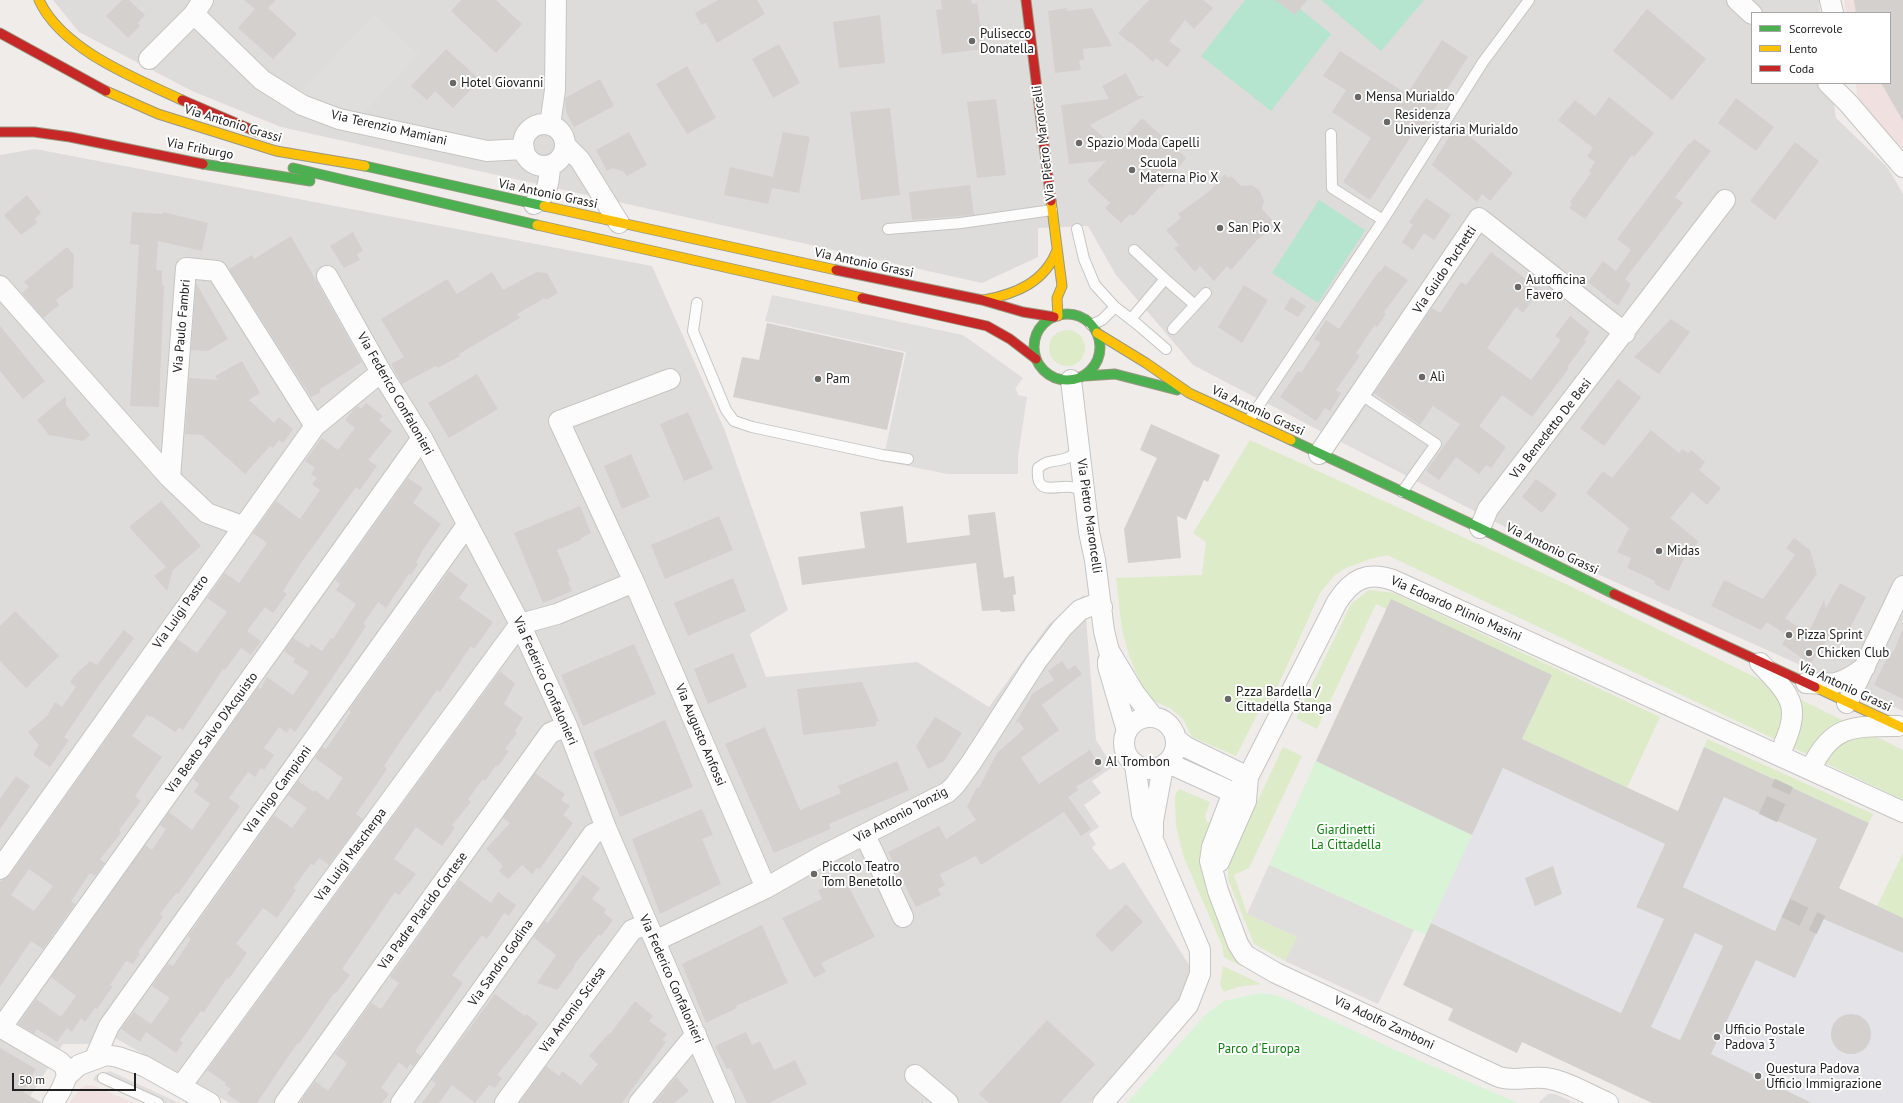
<!DOCTYPE html>
<meta charset="utf-8">
<style>
body{margin:0}
#map{position:relative;width:1903px;height:1103px;overflow:hidden;background:#efece9;font-family:"PT Sans",sans-serif}
canvas{display:block}
.legend{position:absolute;left:1751px;top:12px;width:140px;height:72px;box-sizing:border-box;background:#fff;border:1px solid #a6a6a6;margin:0;padding:5px 7px;list-style:none;font-size:12px;color:#212121}
.legend li{display:flex;align-items:center;gap:8px;height:20px}
.legend b{width:20px;border:1px solid #a6a6a6}
.scale{position:absolute;left:12px;top:1073px;width:124px;height:18px;box-sizing:border-box;border:2px solid #212121;border-top:0;padding-left:5px;font-size:12px;line-height:14px;white-space:nowrap;color:#212121;-webkit-text-stroke:3px #fff;paint-order:stroke}
</style>
<div id="map">
<canvas width="1903" height="1103"></canvas>
<ul class="legend">
<li><b style="height:5px;background:#4caf50"></b>Scorrevole</li>
<li><b style="height:5px;background:#ffc107"></b>Lento</li>
<li><b style="height:5px;background:#c62828"></b>Coda</li>
</ul>
<div class="scale">50 m</div>
</div>
<script>
const c = document.querySelector('canvas').getContext('2d');
c.lineJoin = 'round';
function fill(path, color) { c.fillStyle = color; c.fill(path, 'evenodd'); }
function trace(path, color, width, dash) { c.strokeStyle = color; c.lineWidth = width; c.lineCap = dash ? 'butt' : 'round'; c.setLineDash(dash || []); c.stroke(path); }
function label(font, color, halo, rows, align = 'center') {
  c.font = font + ' "PT Sans",sans-serif'; c.lineWidth = 4; c.setLineDash([]); c.textBaseline = 'middle'; c.strokeStyle = halo; c.fillStyle = color; for (const [text, x, y, turn = 0] of rows) {
    c.save(); c.translate(x, y); c.rotate((+turn || 0) * Math.PI / 180); c.textAlign = isNaN(turn) ? turn : align; if (halo) c.strokeText(text, 0, 0); c.fillText(text, 0, 0); c.restore();
  }
}
fill(new Path2D(`
 M53 0H1819L1820 13H1752V83H1831L1836 118 1888 168 1903 194V711L1584 568 1193 365 1116 275 1088 226 1038 228V257L982 283 281 127 192 91 79 32Z
 M35 149 652 266 725 431 788 610 750 634 766 677 917 662 989 707 1049 624 1084 595 1096 740 1113 767 1092 781 1101 793 1084 805 1099 827 1089 834 1096 844 1092 848 1110 870 1124 862 1191 968 1193 987 1139 1050 1090 1103H230L115 1038 88 1044H63L26 1103H0V155Z`), '#dedcdb');
fill(new Path2D(`
 M1844 0H1903V148L1858 103 1856 83H1890V13H1846Z
 M86 1085 94 1086 134 1103H69L80 1089Z`), '#f0e0e0');
fill(new Path2D(`
 M1049 348a18 18 0 1 1 36 0a18 18 0 1 1-36 0Z
 M1250 440 1568 585 1903 750V800L1387 555 1370 559 1344 569 1335 575 1320 593 1271 701 1258 713 1236 756 1192 737 1183 719 1170 708 1151 700 1141 684 1130 658 1122 630 1116 578 1202 575 1206 542 1193 533Z
 M1369 590 1394 593 1660 717 1627 788 1522 739 1551 675 1436 621 1387 609 1376 604 1317 729 1296 718 1351 604Z
 M1707 739 1873 814 1869 823 1704 747Z
 M1283 747 1302 756 1249 868 1234 875 1247 914 1298 937 1285 961 1254 944 1228 879V864Z
 M1179 789 1210 802 1205 816 1207 822 1214 825 1208 892 1228 947 1241 966 1224 957 1222 945 1184 858 1176 826 1175 797 1176 793Z
 M1903 853V918L1877 906Z
 M1223 966 1261 984 1237 987 1224 992 1220 985Z`), '#deebc9');
fill(new Path2D(`
 M1316 761 1472 835 1426 935 1269 865Z
 M1261 993 1279 996 1393 1049 1518 1103H1127L1206 1014 1224 1001Z`), '#d8f3d6');
fill(new Path2D(`
 M1245 0H1289L1331 34 1271 111 1201 56Z
 M1321 0H1424L1381 51Z
 M1319 200 1365 230 1318 303 1272 273Z`), '#b5e5ce');
fill(new Path2D(`
 M374 14 419 54 364 113 332 107 311 99 301 91Z
 M772 295 963 335 991 355 1023 378 1015 389 1017 391 1018 395 1027 397 1018 456V474H948L883 461 906 352 765 321Z
 M1369 401 1430 441 1408 470 1342 442Z
 M1269 865 1414 930 1378 1004 1285 961 1297 937 1247 914Z
 M110 1071 179 1103H143L93 1080 96 1075Z
 M1548 1094H1555L1575 1103H1538Z`), '#dfdedd');
fill(new Path2D(`
 M1503 768 1665 844 1636 906 1664 919 1621 1013 1431 923Z
 M1724 797 1817 839 1775 931 1683 887Z
 M1823 919 1903 953V1103H1812L1711 1054 1756 960 1795 977Z
 M1695 933 1723 946 1680 1040 1651 1027Z`), '#e4e3e8');
fill(new Path2D(`
 M122 0H129L145 15 138 23 140 26 128 38 106 16Z
 M244 0H276L268 8 297 34 273 59 238 28 255 9Z
 M461 0H496L522 24 496 53 451 11Z
 M718 0H757L765 14 717 43 706 23 701 25 695 13Z
 M941 0H971L972 4 977 3 984 49 942 54 936 10 942 9Z
 M1149 0H1203L1213 8 1194 29 1185 20 1169 41 1181 50 1167 67 1156 58 1153 62 1132 43H1130L1118 33Z
 M1275 0H1307L1295 15Z
 M1854 0H1903V121L1881 83H1890V13H1856Z
 M1067 8V11L1092 8 1112 46 1083 49 1084 60H1079L1081 70 1055 73 1048 11Z
 M1647 9 1706 59 1672 100 1613 51Z
 M880 15 885 63 839 68 833 22Z
 M1442 40 1468 57 1417 136 1413 133 1370 200 1343 182 1371 138 1332 112 1346 90 1323 76 1340 51 1407 94Z
 M779 44 800 83 773 98 752 59Z
 M446 49 480 80 453 108 435 91 427 100 411 86Z
 M687 66 716 118 687 134 656 84Z
 M1126 73 1138 96H1145L1090 125 1115 148 1142 118 1186 158 1162 188 1160 186 1133 216 1130 214 1121 223 1105 208 1110 203 1087 181 1106 161 1069 164 1061 105 1109 99 1102 86Z
 M600 79 614 106 574 127 566 112 565 98Z
 M1609 97 1654 133 1634 157 1632 155 1585 219 1569 208 1572 204 1570 202 1591 173 1589 171 1595 162 1587 156 1593 148 1558 120 1575 100 1595 116Z
 M1736 98 1774 127 1756 151 1718 123Z
 M996 99 1006 175 977 178 967 102Z
 M890 108 900 195 861 200 850 112Z
 M1456 125 1513 173 1490 201 1482 194 1477 202 1432 165Z
 M629 132 647 165 627 176 624 172 613 168 607 171 596 150Z
 M783 132 810 137 799 193 772 188 768 204 724 195 730 167 773 177Z
 M1694 139 1711 151 1675 197 1683 203 1625 279 1631 284 1618 306 1588 282 1603 261 1616 271 1631 250 1617 239 1689 143 1690 144Z
 M1795 142 1819 161 1775 220 1750 201Z
 M1225 174 1228 178 1231 176 1241 186 1251 185 1259 190 1264 201 1262 209 1273 221 1270 223 1274 227 1258 239 1231 270 1227 266 1214 281 1200 266 1195 272 1174 248 1179 245 1166 230 1181 218 1178 214 1211 190Z
 M970 185 974 215 912 220 909 192Z
 M27 195 41 213 35 219 37 223 21 235 4 215Z
 M1426 198 1451 215 1434 240 1424 233 1413 250 1402 242 1413 225 1409 222Z
 M132 212 163 214V212L208 223 202 251 158 241 156 270H162V285H164L159 407 130 406 139 245 130 244Z
 M353 232 363 251 357 254 360 260 344 268 330 246Z
 M291 236 362 362 319 390 321 392 311 397 229 269 252 255 254 259Z
 M67 247 74 255 73 287 56 300 59 305 43 318 22 293 29 287 24 282Z
 M1491 252 1540 290 1523 313 1516 307 1487 348 1531 380 1561 340 1555 336 1570 316 1590 332 1584 340 1586 342 1567 367 1569 368 1532 417 1502 395 1479 426 1506 447 1491 468 1486 465 1479 474 1456 457 1439 480 1426 471 1460 424 1433 406 1420 425 1374 393 1432 308 1440 313 1461 282 1466 285Z
 M1385 265 1408 280 1384 312 1386 314 1377 327 1375 325 1356 353 1360 356 1336 390 1341 393 1330 411 1325 408 1316 421 1280 397 1298 371 1301 373 1321 343 1314 339 1326 320 1339 329 1379 271 1380 272Z
 M492 272 503 290 537 272 547 273 558 293 546 300 545 298 517 314 520 318 459 354 460 356 438 368 436 366 402 384 391 364 404 357 381 319 447 279 457 294Z
 M196 283 228 339 208 351 191 350Z
 M1244 285 1268 300 1242 343 1218 327Z
 M1291 297 1306 306 1298 317 1284 309Z
 M1671 319 1690 332 1659 374 1634 357Z
 M767 323 904 353 887 430 733 397 742 357 759 360Z
 M0 326 45 381 23 399 0 371Z
 M242 361 260 393 249 400 274 423 279 417 293 429 283 443 279 440 273 448 270 446 245 474 202 435 185 434 189 378 218 380 215 376Z
 M477 374 498 409 449 438 428 403Z
 M1618 379 1641 397 1604 446 1580 428Z
 M66 396V405L90 435 83 441 49 435 37 420Z
 M366 403 383 416 379 420 392 431 368 460 377 466 360 490 356 487 301 563 283 591 287 594 273 613 265 607 247 631 261 641 251 655 241 648 225 670 223 669 183 730 179 727 175 732 151 716 150 717 147 715 132 736 162 757 135 796 141 801 119 830 121 833 100 859 105 863 95 876 90 873 71 901 75 904 43 949 31 941 0 987V882L9 876 177 639 197 653 227 612 207 598 225 573 239 583 267 543 253 533 276 501 300 519 320 490 312 484 317 478 311 474 315 468 305 461 322 438 338 450 355 428 345 420 354 409 358 406 361 409ZM29 869 53 886 34 911 11 895Z
 M688 412 713 469 684 481 660 424Z
 M1151 424 1220 455 1208 482 1204 480 1186 520 1177 516 1181 558 1128 563 1124 529 1157 458 1140 450Z
 M1651 430 1679 453 1682 449 1688 453 1691 450 1705 462 1699 470 1721 488 1707 505 1692 492 1670 518 1698 541 1691 556 1686 554 1669 591 1654 584 1655 581 1627 568 1631 558 1617 552 1629 528 1586 493 1603 471 1612 478Z
 M631 454 650 497 622 509 604 466Z
 M408 478 423 488 413 503 441 524 422 551 416 563 418 564 411 575 409 574 386 608 378 602 363 624 366 626 347 656 295 732 290 728 287 733 279 727 264 748 274 755 264 770 261 768 255 777 248 772 229 798 240 806 178 894 176 893 160 914 163 917 138 952 140 954 133 964 126 961 110 985 113 986 97 1009 95 1008 85 1022 81 1018 72 1032 67 1028 57 1042 37 1029 34 1034 18 1024 36 999 61 1017 76 996 51 977 145 845 152 850 166 829 160 825 169 812 192 830 210 804 194 792 199 784 193 779 258 687 260 689 267 677 293 695 309 672 293 662 295 659 284 651 293 638 309 648 311 644 322 651 331 638 333 639 356 604 336 590 340 584 335 580Z
 M1536 479 1557 494 1542 513 1522 497Z
 M161 501 201 546 173 570 167 591 154 576 166 567 129 527Z
 M580 506 591 533 581 538V540L557 550 570 581 568 582 572 591 543 603 514 533Z
 M903 506 907 543 970 535 968 515 995 512 1004 578 1014 576 1016 594 1013 595 1015 611 1001 612 1000 610 982 611 976 563 802 585 798 557 865 548 860 512Z
 M719 516 733 550 665 579 651 545Z
 M1794 538 1810 550 1817 574 1785 618 1808 634 1824 600 1826 608 1840 583 1866 597 1845 638 1833 632 1810 664 1782 644 1788 636 1767 622 1761 630 1711 606 1724 580 1763 599 1795 555 1786 548Z
 M449 571 468 585 459 598 493 622 474 649 471 646 440 692 437 690 402 739 384 766 387 769 356 814 363 819 329 865 319 858 314 865 311 864 293 888 296 890 277 918 263 908 236 944 247 953 229 979 227 978 204 1012 201 1011 180 1040 183 1043 176 1053 146 1032 140 1042 121 1029 134 1012 151 1024 170 998 152 986 168 963 173 966 191 939 188 936 274 815 292 828 307 808 288 795 298 781 314 792 315 790 328 800 343 778 315 758 322 747 326 749 351 712 349 710Z
 M733 578 746 611 688 636 674 603Z
 M1391 599 1552 675 1522 739 1678 811 1704 747 1869 823 1839 888 1903 918V953L1823 919 1795 978 1756 960 1711 1054 1812 1103H1652L1522 1042 1517 1053 1448 1020 1453 1009 1403 985 1431 923 1621 1013 1664 919 1636 907 1665 844 1503 768 1472 835 1316 761ZM1724 797 1817 839 1775 931 1683 887ZM1695 933 1723 946 1680 1040 1651 1027Z
 M15 611 59 656 26 688 0 661V626Z
 M1903 629V699L1874 685 1890 652 1893 653Z
 M124 630 134 638 98 687 64 737 69 740 50 767 33 755 39 745 28 732 47 716 55 702 62 707 76 687 70 682 75 675 90 661 97 665Z
 M634 644 656 694 583 726 561 675Z
 M733 653 747 687 708 704 694 669Z
 M1062 661 1068 670 1075 665 1082 674 1042 705 1059 730 1021 758 1039 784 1090 750 1102 770 1076 787 1078 790 1068 797 1091 829 1081 836 1064 812 981 865 976 856 940 874 945 885 938 889 941 895 916 907 888 852 939 826 946 839 976 820 967 807 977 787 979 788 997 753 1024 729 1019 722 1021 720 1015 724 1033 693 1054 680 1048 671Z
 M500 671 515 684 504 704 523 718 515 731 517 733 505 749 509 751 498 766 496 765 485 781 483 779 468 799 471 802 452 825 455 828 442 846 416 827 394 859 416 874 399 895 395 892 342 969 350 975 335 994 334 993 299 1044 298 1043 289 1055 257 1103H241L227 1094 231 1089 225 1085 226 1083 207 1070Z
 M862 682 879 721H876V726L803 735 797 689Z
 M935 717 962 733 944 761 928 769 916 746Z
 M665 720 693 787 620 817 593 752Z
 M765 727 800 810 841 793 838 786 897 761 909 790 829 824 831 829 774 853 725 744Z
 M535 773 565 794 561 800 570 806 563 815 573 823 540 869 537 868 532 874 522 865 508 879 499 871 503 866 486 849 510 823 503 818Z
 M16 776 30 786 0 829V799Z
 M702 809 713 835 702 839 721 884 660 914 632 839Z
 M1553 866 1562 894 1535 906 1525 878Z
 M583 875 600 888 592 899 606 909 604 913 613 920 601 936 599 934 574 965 575 966 557 990 537 983 556 955 533 937 545 921 548 923Z
 M844 878 875 937 821 963 826 972 814 978 782 918 822 899 818 890Z
 M459 880 491 903 498 892 516 905 509 916 504 913 487 939 482 935 452 975 463 983 415 1051 421 1056 413 1066 410 1064 407 1069 399 1062 381 1088 389 1094 382 1103H299L315 1081 328 1091 347 1063 335 1054 371 1003 381 1009 399 983 390 977Z
 M1126 904 1143 922 1112 952 1095 935Z
 M762 925 788 983 736 1006 737 1008 706 1023 682 964Z
 M495 994 525 1016 527 1014 538 1024 497 1075 502 1078 495 1088 489 1085 475 1103 452 1085 439 1103H422L436 1084 431 1080Z
 M635 1001 653 1016 649 1021 667 1034 662 1040 666 1042 622 1103H519L546 1066 559 1076 562 1071 581 1085 598 1064 589 1056 609 1033 610 1034Z
 M1831 1034a20 20 0 1 1 40 0a20 20 0 1 1-40 0Z
 M1047 1020 1095 1064 1060 1103H989L979 1094Z
 M746 1032 752 1045 760 1041 774 1070 795 1060 807 1084 769 1103H747L730 1068 727 1069 715 1046Z
 M0 1048 36 1069 23 1092 42 1103H0Z
 M676 1077 689 1091 674 1103H654Z`), '#d4d0ce');
trace(new Path2D(`
 M1768 818 1784 783
 M1786 908 1821 925`), '#c6c3c1', 20, [20, 10]);
const lane = new Path2D(`
 M1331 134 1332 188 1383 220
 M888 229 961 223 1052 210
 M1077 229 1084 259 1095 285 1115 307 1137 324 1166 349
 M1134 250 1165 279
 M697 303 693 331 726 410 734 421 752 427 882 455 908 459
 M1195 305 1206 293
 M1131 319 1165 279 1195 305 1173 329
 M1091 325 1102 320 1115 307
 M1360 394 1436 444 1402 492
 M1249 420 1383 220 1483 62 1529 0
 M1079 449C1076 451 1072 456 1069 457 1058 463 1049 458 1038 468 1035 500 1059 482 1076 488 1079 489 1082 491 1084 493
 M103 1078 158 1103`);
const street = new Path2D(`
 M203 0 194 14 262 80 302 105 339 119 487 151 524 149
 M1737 0 1752 14
 M1830 0 1833 13
 M149 59 194 14
 M1828 83 1849 104 1903 167
 M523 145a21 21 0 1 1 42 0a21 21 0 1 1-42 0Z
 M550 125 555 90 556 0
 M566 146 580 160 619 223
 M534 204C548 192 549 185 550 166
 M327 276 381 372 422 438 520 624 567 726 606 828 725 1103
 M0 286 170 478 207 513 242 526
 M1071 380 1089 532 1095 560 1104 631 1109 651 1135 694 1153 717
 M1319 454 1479 218 1625 333
 M170 478 186 268 217 271 315 426
 M1480 528 1488 509 1725 200
 M634 582 559 421 670 379
 M1108 661V666L1127 731
 M1760 663C1794 699 1802 707 1779 755
 M1806 683C1834 685 1842 685 1865 667
 M1847 703 1903 586
 M1124 743a26 26 0 1 1 52 0a26 26 0 1 1-52 0Z
 M1177 740 1186 747 1248 777
 M1167 764 1177 767 1234 793
 M1811 769C1831 725 1853 726 1898 726
 M1153 834V821L1163 767
 M865 835 903 917
 M1219 862 1246 801 1248 777
 M0 869 315 426 381 372
 M655 941 766 888 822 856 948 792 955 785 971 763 1036 662 1062 628 1080 610 1093 605 1102 607
 M0 1027 60 1062 65 1067 67 1076
 M1 1028 422 438
 M95 1058 109 1026 467 525
 M915 1075 948 1103
 M181 1086 520 624 557 614 634 582 766 888
 M53 1103 61 1090 67 1076 79 1065 106 1055 118 1057 144 1066 210 1103
 M285 1103 550 733 567 726
 M401 1103 593 834 606 828
 M505 1103 632 930 647 924
 M639 1103 696 1034
 M1103 1103 1188 1005 1200 974V950L1142 814 1135 765
 M1608 1103C1587 1094 1567 1081 1545 1078 1528 1076 1516 1082 1499 1077L1276 973 1245 955 1238 944 1218 891 1210 861 1212 847 1230 800 1248 777 1337 602C1352 579 1367 571 1393 580L1903 812`);
const fast = new Path2D(`
 M203 164 310 181
 M365 166 544 206
 M293 168 537 225
 M1034 347a33 33 0 1 1 66 0a33 33 0 1 1-66 0Z
 M1085 376 1115 374 1177 390
 M1291 440 1480 528 1614 594`);
const slow = new Path2D(`
 M39 0C62 50 135 78 182 100
 M106 91 158 114 276 151 365 166
 M1051 201 1062 286 1057 298 1058 316
 M544 206 836 270
 M537 225 862 298
 M984 300C1016 294 1045 282 1057 250
 M1097 333 1146 363 1189 393 1291 440
 M1815 687 1903 728`);
const jam = new Path2D(`
 M1026 0 1051 201
 M0 33 106 91
 M182 100 257 132
 M0 132H34L70 137 203 164
 M836 270 982 300 1023 312 1054 317
 M862 298 987 326 1010 339 1036 359
 M1614 594 1815 687`);
trace(lane, '#c6c5c4', 12);
trace(street, '#c6c5c4', 22);
trace(fast, '#999880', 11);
trace(slow, '#999880', 11);
trace(jam, '#999880', 11);
trace(lane, '#fdfcfc', 10);
trace(street, '#fdfcfc', 20);
trace(fast, '#4caf50', 9);
trace(slow, '#ffc107', 9);
trace(jam, '#c62828', 9);
for (const [x, y, r, color] of [
 [972,41,4,"#696867"],
 [453,83,4,"#696867"],
 [1358,97,4,"#696867"],
 [1387,122,4,"#696867"],
 [1079,143,4,"#696867"],
 [1132,170,4,"#696867"],
 [1220,228,4,"#696867"],
 [1518,287,4,"#696867"],
 [1422,377,4,"#696867"],
 [818,379,4,"#696867"],
 [1659,551,4,"#696867"],
 [1789,635,4,"#696867"],
 [1809,653,4,"#696867"],
 [1228,699,4,"#696867"],
 [1098,762,4,"#696867"],
 [814,874,4,"#696867"],
 [1717,1037,4,"#696867"],
 [1758,1076,4,"#696867"]
]) { const dot = new Path2D(); dot.arc(x, y, r, 0, 2 * Math.PI); c.fillStyle = color; c.fill(dot); trace(dot, '#fff', 1.5); }
label('13px', '#212121', '#fff', [
 ["Pulisecco",980,34],
 ["Donatella",980,49],
 ["Hotel Giovanni",461,83],
 ["Mensa Murialdo",1366,97],
 ["Residenza",1395,115],
 ["Univeristaria Murialdo",1395,130],
 ["Spazio Moda Capelli",1087,143],
 ["Scuola",1140,163],
 ["Materna Pio X",1140,178],
 ["San Pio X",1228,228],
 ["Autofficina",1526,280],
 ["Favero",1526,295],
 ["Alì",1430,377],
 ["Pam",826,379],
 ["Midas",1667,551],
 ["Pizza Sprint",1797,635],
 ["Chicken Club",1817,653],
 ["P.zza Bardella /",1236,692],
 ["Cittadella Stanga",1236,707],
 ["Al Trombon",1106,762],
 ["Piccolo Teatro",822,867],
 ["Tom Benetollo",822,882],
 ["Ufficio Postale",1725,1030],
 ["Padova 3",1725,1045],
 ["Questura Padova",1766,1069],
 ["Ufficio Immigrazione",1766,1084]
], 'left');
label('13px', '#212121', '#fff', [
 ["Via Antonio Grassi",233,124,17],
 ["Via Terenzio Mamiani",389,128,13],
 ["Via Pietro Maroncelli",1044,143,-97],
 ["Via Friburgo",200,149,11],
 ["Via Antonio Grassi",548,194,12],
 ["Via Antonio Grassi",864,263,12],
 ["Via Guido Puchetti",1445,270,-56],
 ["Via Paulo Fambri",182,326,-85],
 ["Via Federico Confalonieri",395,394,60],
 ["Via Antonio Grassi",1258,411,25],
 ["Via Benedetto De Besi",1551,429,-52],
 ["Via Pietro Maroncelli",1089,516,82],
 ["Via Antonio Grassi",1552,549,26],
 ["Via Edoardo Plinio Masini",1456,609,24],
 ["Via Luigi Pastro",181,612,-55],
 ["Via Federico Confalonieri",545,681,66],
 ["Via Antonio Grassi",1845,687,25],
 ["Via Beato Salvo D'Acquisto",212,733,-54],
 ["Via Augusto Anfossi",700,735,67],
 ["Via Inigo Campioni",278,790,-54],
 ["Via Antonio Tonzig",901,815,-28],
 ["Via Luigi Mascherpa",351,855,-54],
 ["Via Padre Placido Cortese",423,911,-54],
 ["Via Sandro Godina",501,963,-55],
 ["Via Federico Confalonieri",671,979,66],
 ["Via Antonio Sciesa",573,1010,-54],
 ["Via Adolfo Zamboni",1384,1023,25]
]);
label('13px', '#0d800e', '#fff', [
 ["Giardinetti",1346,830],
 ["La Cittadella",1346,845],
 ["Parco d'Europa",1259,1049]
]);
</script>
